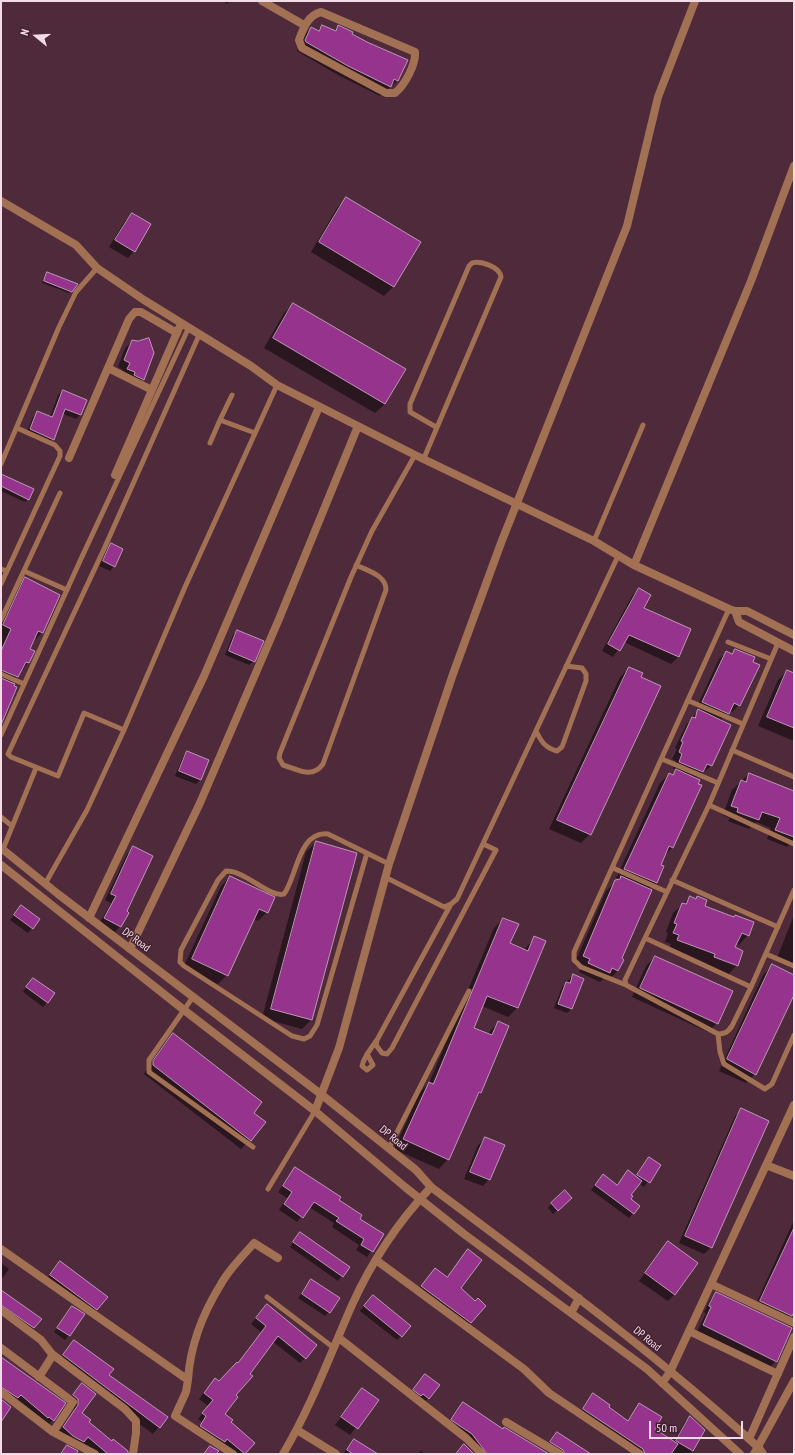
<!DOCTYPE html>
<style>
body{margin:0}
#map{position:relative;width:795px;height:1455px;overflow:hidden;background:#4e2a3b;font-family:"PT Sans Narrow",sans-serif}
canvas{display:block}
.frame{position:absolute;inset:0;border:2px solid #f3dbe5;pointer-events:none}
.north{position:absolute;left:16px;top:16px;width:40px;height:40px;-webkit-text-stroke:3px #432031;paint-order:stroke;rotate:288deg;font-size:11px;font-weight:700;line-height:16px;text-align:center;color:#f3dbe5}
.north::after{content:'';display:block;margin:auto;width:14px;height:18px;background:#f3dbe5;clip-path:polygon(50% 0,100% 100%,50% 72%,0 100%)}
.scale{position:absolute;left:649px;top:1421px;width:94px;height:18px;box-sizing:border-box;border:2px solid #f3dbe5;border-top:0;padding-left:5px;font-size:12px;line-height:14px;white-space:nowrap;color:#f3dbe5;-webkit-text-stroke:3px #432031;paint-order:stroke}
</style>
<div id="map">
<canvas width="795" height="1455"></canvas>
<div class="frame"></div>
<div class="north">N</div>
<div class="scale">50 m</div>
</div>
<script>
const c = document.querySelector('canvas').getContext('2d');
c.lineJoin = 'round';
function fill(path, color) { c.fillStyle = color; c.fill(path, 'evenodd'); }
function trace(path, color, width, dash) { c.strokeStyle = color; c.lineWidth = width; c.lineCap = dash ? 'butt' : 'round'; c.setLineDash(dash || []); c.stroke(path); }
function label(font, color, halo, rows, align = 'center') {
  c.font = font + ' "PT Sans Narrow",sans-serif'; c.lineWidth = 3; c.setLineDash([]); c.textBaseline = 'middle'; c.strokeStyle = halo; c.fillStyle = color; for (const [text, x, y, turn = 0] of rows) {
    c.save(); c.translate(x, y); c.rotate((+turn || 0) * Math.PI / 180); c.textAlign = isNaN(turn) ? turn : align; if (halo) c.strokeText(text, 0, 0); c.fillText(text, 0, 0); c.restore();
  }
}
fill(new Path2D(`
 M223 1H230L227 4Z
 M322 26 334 31 338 27 351 34 398 80 380 96 338 75 297 51 302 37 311 28 317 31Z
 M346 199 420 243 393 287 384 296 311 252 337 208Z
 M132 214 134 251 128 258 109 247 125 221Z
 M47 273 71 291 69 293 42 283Z
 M294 304 385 404 375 413 264 348 284 313Z
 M132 341 143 379 136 386 121 376 123 370 118 367 125 348Z
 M63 391 86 401 80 415 76 419 63 414 53 439 48 444 26 434 33 417 37 413 50 417 58 395Z
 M1 477 28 499 25 502 1 491Z
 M112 544 114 566 110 571 99 566 107 549Z
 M26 578 42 632 33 642 29 649 28 663 11 684 1 723V642L3 638 1 637V621L16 587Z
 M639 589 643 608 690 630 678 657 671 664 624 642 613 657 602 651 632 596Z
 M237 631 254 661 249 665 225 655 233 635Z
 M735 650 758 666 739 705 732 712 729 711 720 721 711 766 695 779 697 784 700 786 672 848 664 856 656 883 649 889 620 959 618 971 608 980 604 978 600 982 579 972 581 968 574 965 606 891 619 879 616 878 660 783 669 774 672 775 676 770 673 769 676 761 672 759 677 749 675 748 686 725 699 710 696 709 719 659 726 653 730 655Z
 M629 668 640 677 590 834 581 843 549 829 620 677Z
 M787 671 794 674V741L758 726 778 680Z
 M187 752 208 760 200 780 196 784 175 776 183 757Z
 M749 774 794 792V840L787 847 767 839 771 828 756 822 749 829 728 821 730 818 723 815 732 790Z
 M316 842 312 1019 302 1029 262 1018 306 852Z
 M133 848 125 912 120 927 114 933 99 924 111 903 105 900 127 854Z
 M230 877 267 912 258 921 253 919 227 975 218 984 183 968 221 886Z
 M697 897 703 907 733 918 735 916 748 935 739 945 736 943 734 948 737 965 728 975 705 966 706 963 669 949 671 944 665 942 668 933 666 932 673 913 690 898 695 899Z
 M21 907 39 920 28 933 10 920Z
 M794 915V965L777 958Z
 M503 919 509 944 524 950 535 938 544 942 517 1008 508 1017 482 1006 472 1028 487 1035 498 1022 481 1092 476 1097 448 1159 439 1169 394 1149 420 1092 429 1083 494 928Z
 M655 957 717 1023 708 1032 632 997 646 966Z
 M772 966 794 976V992L755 1074 746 1083 719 1071 763 975Z
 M573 975 583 979 571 1009 567 1013 554 1008 562 987Z
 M29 983 47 1002 43 1007 23 992Z
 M174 1034 252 1113 250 1140 241 1149 144 1074 164 1043Z
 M742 1110 711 1247 704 1254 679 1243 735 1116Z
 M485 1138 489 1179 483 1186 464 1179 478 1145Z
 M649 1158 660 1165 644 1187 639 1183 630 1195 629 1199 639 1206 629 1218 591 1190 603 1175 616 1185 628 1172 635 1177Z
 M295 1169 338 1200 358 1220 382 1234 367 1257 356 1250 359 1245 332 1227 334 1223 309 1207 297 1222 279 1210 287 1198 278 1192Z
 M570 1198 553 1214 548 1208 552 1203Z
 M794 1220V1309L791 1315 784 1322 754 1308Z
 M300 1233 348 1267 338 1281 290 1247Z
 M668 1242 675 1294 668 1301 639 1281Z
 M468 1250 460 1289 475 1302 471 1323 466 1327 417 1291 431 1273 446 1278Z
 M60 1262 97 1309 92 1314 46 1280Z
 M1 1263 9 1269 1 1280Z
 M312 1280 329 1312 325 1316 298 1298Z
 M716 1293 776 1361 770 1367 697 1332 706 1313 704 1312 710 1300Z
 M4 1300 34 1328 29 1332 1 1311V1305Z
 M368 1301 401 1336 397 1340 360 1311Z
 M267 1305 305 1358 300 1363 273 1342 234 1395 224 1414 230 1422 253 1443 244 1454H233L195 1431 202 1422 198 1419 208 1406 199 1399 210 1385 219 1382 237 1364 261 1332 251 1324Z
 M73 1307 83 1315 65 1340 54 1332Z
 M74 1341 159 1427 153 1434 57 1363Z
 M1 1358 53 1420 49 1424 1 1393Z
 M421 1380 429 1398 424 1402 410 1394Z
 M82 1384 81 1413 88 1422 112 1442 121 1454H94L59 1432 74 1410V1404L69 1400Z
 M362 1389 377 1400 350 1435 335 1425Z
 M594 1394 627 1421 639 1405 653 1429 673 1443 685 1422 690 1417 693 1450 689 1454H637L578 1415Z
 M463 1403 502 1430 549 1454H478L447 1425Z
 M557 1433 590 1454H556L545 1447Z
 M354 1440 376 1454H343Z
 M421 1451 425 1454H418Z`), '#0007');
const building = new Path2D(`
 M322 25 336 31 338 25 353 32 352 34 367 42 408 60 398 81 394 79 391 87 348 66 306 42 305 40 311 27 319 31Z
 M346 197 421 242 394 287 319 242Z
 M132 213 151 224 135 252 115 240Z
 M47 272 78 284 72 292 44 281Z
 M293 303 406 369 385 404 273 338Z
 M149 338 154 353 144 380 134 375 135 372 127 369 130 363 124 360 132 340 138 341Z
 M63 390 87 400 81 415 65 409 54 440 30 429 37 411 52 417Z
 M1 474 34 489 29 500 1 486Z
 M111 543 123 549 115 567 103 561Z
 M25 577 60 595 43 633 38 631 30 649 35 651 29 663 26 662 18 677 1 670V651L11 629 3 625Z
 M639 588 651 595 644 608 691 629 679 657 629 635 620 651 608 644Z
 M237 630 264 641 255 662 229 651Z
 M735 649 755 657 753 662 760 665 740 706 734 703 729 714 702 702 726 651 732 654Z
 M629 667 643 673 641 677 661 686 591 835 557 820Z
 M787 670 794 673V728L767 717Z
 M1 678 15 684 14 686 17 687 1 725Z
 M698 709 731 725 712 766 707 764 703 772 679 762 682 754 679 752 683 742 681 741 692 717 695 718Z
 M187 751 209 760 201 780 179 771Z
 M676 769 700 780 698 784 702 785 673 848 669 846 661 865 664 866 657 883 624 869 669 773 673 775Z
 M749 773 794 791V837L775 830 780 818 762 812 759 820 737 812 738 808 731 806 741 780 746 782Z
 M316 841 357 853 312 1020 271 1009Z
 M133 846 153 856 127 911 129 913 121 927 104 918 116 896 111 894Z
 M230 876 275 897 268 913 259 909 228 976 192 959Z
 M621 876 652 890 622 958 624 960 618 971 612 968 610 973 588 963 590 959 583 956 615 880 620 879Z
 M690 896 696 899 697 896 707 900 705 906 734 917 735 915 754 922 749 936 742 933 735 947 743 951 738 966 714 957 715 954 677 940 679 935 673 933 677 924 674 923 682 903 686 904Z
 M21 905 40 919 33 929 14 915Z
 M503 918 519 924 510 943 528 951 534 936 546 941 518 1008 487 996 474 1028 492 1035 498 1021 509 1026 481 1093 479 1092 449 1160 403 1139 429 1082 433 1084Z
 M655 956 733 991 718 1024 640 988Z
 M772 964 794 975V995L756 1075 727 1059Z
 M573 974 584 979 572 1009 558 1004 566 982 570 983Z
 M33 978 55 993 48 1003 26 987Z
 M173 1033 262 1102 254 1113 266 1122 251 1141 153 1065V1061Z
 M741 1108 769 1121 712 1248 685 1236Z
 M485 1137 505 1145 490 1180 470 1172Z
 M649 1157 661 1165 650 1183 637 1175Z
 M295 1167 341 1197 339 1200 362 1215 360 1219 384 1234 373 1252 361 1245 364 1239 336 1221 339 1218 314 1202 303 1218 284 1204 292 1192 283 1186Z
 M628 1170 642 1181 631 1195 633 1196 631 1199 640 1206 634 1214 595 1185 603 1174 617 1185Z
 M565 1190 572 1198 558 1211 551 1203Z
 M794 1228V1312L792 1316 760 1301Z
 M300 1232 350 1267 343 1277 293 1242Z
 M668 1241 698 1263 675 1295 645 1273Z
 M468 1249 482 1260 461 1288 475 1301 478 1298 486 1306 471 1323 421 1286 435 1268 447 1277Z
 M60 1261 108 1297 97 1310 50 1275Z
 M311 1279 340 1298 330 1313 302 1294Z
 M1 1290 42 1319 34 1328 1 1305Z
 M716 1292 792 1328 777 1362 703 1325 711 1307 709 1306Z
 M373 1295 411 1326 402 1337 364 1306Z
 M267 1304 317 1345 306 1359 278 1336 250 1374 253 1376 236 1395 238 1397 225 1414 233 1420 231 1422 255 1443 245 1454 227 1439 225 1442 200 1426 206 1416 202 1413 213 1400 204 1393 215 1378 219 1381 237 1362 238 1363 266 1326 256 1318Z
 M72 1306 85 1314 70 1336 57 1328Z
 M74 1340 114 1369 109 1375 168 1417 160 1428 63 1355Z
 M1 1357 66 1403 54 1421 49 1417 48 1418 21 1395 18 1398 1 1387Z
 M425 1374 440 1385 429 1399 423 1394 421 1396 413 1390Z
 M82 1383 96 1394 82 1413 91 1420 89 1422 112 1441 113 1439 128 1451V1454H108L88 1437 84 1442 73 1436 63 1427 78 1405V1399L73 1395Z
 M362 1388 379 1400 358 1429 341 1417Z
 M593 1393 610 1405 609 1407 628 1421 639 1403 662 1417 655 1429 678 1444 671 1454H645L643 1449 583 1409Z
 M1 1399 11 1407 1 1422Z
 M463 1402 503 1429 504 1427 549 1454H487L472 1434 451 1420Z
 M690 1416 705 1430 693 1451 676 1441Z
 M557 1432 591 1454H565L563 1450 550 1442Z
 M354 1439 378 1454H353L347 1450Z
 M464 1444 474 1454H456Z
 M67 1445 78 1451 76 1454H61Z
 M210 1446 219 1451 216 1454H204Z`);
fill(building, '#96348d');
trace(building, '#bb98b5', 1);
trace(new Path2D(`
 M200 333 104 549 8 754 11 757 58 776 84 713 124 730 185 587 277 385
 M220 420 232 395
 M210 443 220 420 255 433
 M424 458 501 277C500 267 480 260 472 263L469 266 410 404V412L436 427
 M1 464 59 327 76 292 97 268
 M594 541 643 425
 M356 565C368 571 386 575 386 590L323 764C312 779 299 770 283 765L279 758 280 753 351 577 372 531 415 455
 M1 569 7 571
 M24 571 67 590
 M1 584 60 456V451L55 445 17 428
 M1 620 60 493
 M728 642 771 659
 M778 643 709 805 645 938 751 987 794 890
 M1 674 24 684
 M689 701 743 724
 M536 731C541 741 545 748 557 751L562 747 586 681V674L582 668 566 666
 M1 735 80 561 189 327
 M732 750 794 777
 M662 759 718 783
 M709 805 794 844
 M1 817 12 826
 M3 849 36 768
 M367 853 317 1025 310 1036 304 1039 292 1036 184 966 180 962 181 950 218 880 226 871C245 870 269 898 284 894 297 877 298 831 328 834L389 864
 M613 868 667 892
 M385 877 444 907 451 904 457 899 618 556
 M672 880 778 927
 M45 884 87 810 124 730
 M451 904 377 1040 376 1045 382 1053 387 1054 392 1048 496 850 483 844
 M645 938 625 980 626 985 718 1034C725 1034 728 1032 732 1026L751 987
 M766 954 794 966
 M626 985 581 967 574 960V952L729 609
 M193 997 149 1060V1072L253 1147
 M718 1034 720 1052 724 1064 765 1089 772 1084 794 1035
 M367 1054 373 1065 367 1070 362 1066C364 1056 371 1049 376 1041
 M389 1148 469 991
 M268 1189 315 1111
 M267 1297 334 1348`), '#a27053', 5);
trace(new Path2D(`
 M262 1 304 25
 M321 12 415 52C416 64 405 85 395 93H386L302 48 299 40C303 29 308 15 321 12Z
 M1 201 76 245 97 268 144 300 251 366 277 385 415 455 594 541 634 565 729 609 735 611H747L794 635
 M108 368 152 390
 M69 458 129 319 135 312H141L177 333
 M115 475 179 328
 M634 565 751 281 794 166
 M735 611 739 622 794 651
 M89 918 204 676 319 407
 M130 949 200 803 279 619 358 426
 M315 1111 339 1048 389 864 453 674 501 543 627 226 658 97 695 1
 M766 1165 794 1176
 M1 1249 188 1380 186 1392 175 1416 233 1454
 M376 1260 524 1369 549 1393 640 1454
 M711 1284 794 1323
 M1 1310 41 1340 52 1354 51 1358 39 1377
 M689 1331 778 1374
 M339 1338 466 1438 482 1454
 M1 1348 73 1402 53 1432 1 1392
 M52 1354 125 1409 136 1421V1433L133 1454
 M188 1380C190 1346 203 1313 221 1284 229 1269 243 1256 254 1243L278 1258
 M662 1383 670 1372 794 1105
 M506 1422 560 1454
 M297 1430 336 1454
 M53 1432 95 1454
 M749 1439 794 1337
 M283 1454C311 1407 330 1355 352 1305 371 1263 399 1221 431 1187
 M754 1454 794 1381`), '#a27053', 8);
trace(new Path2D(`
 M1 848 58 894 322 1095 416 1170 431 1187C543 1271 656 1354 759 1448L763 1454
 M1 865 184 1010 315 1111 405 1187 464 1234 647 1369 740 1454
 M571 1313 579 1298`), '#a27053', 8);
label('11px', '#f3dbe5', '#432031', [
 ["DP Road",136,940,37],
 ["DP Road",393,1138,39],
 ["DP Road",647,1339,39]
]);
</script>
